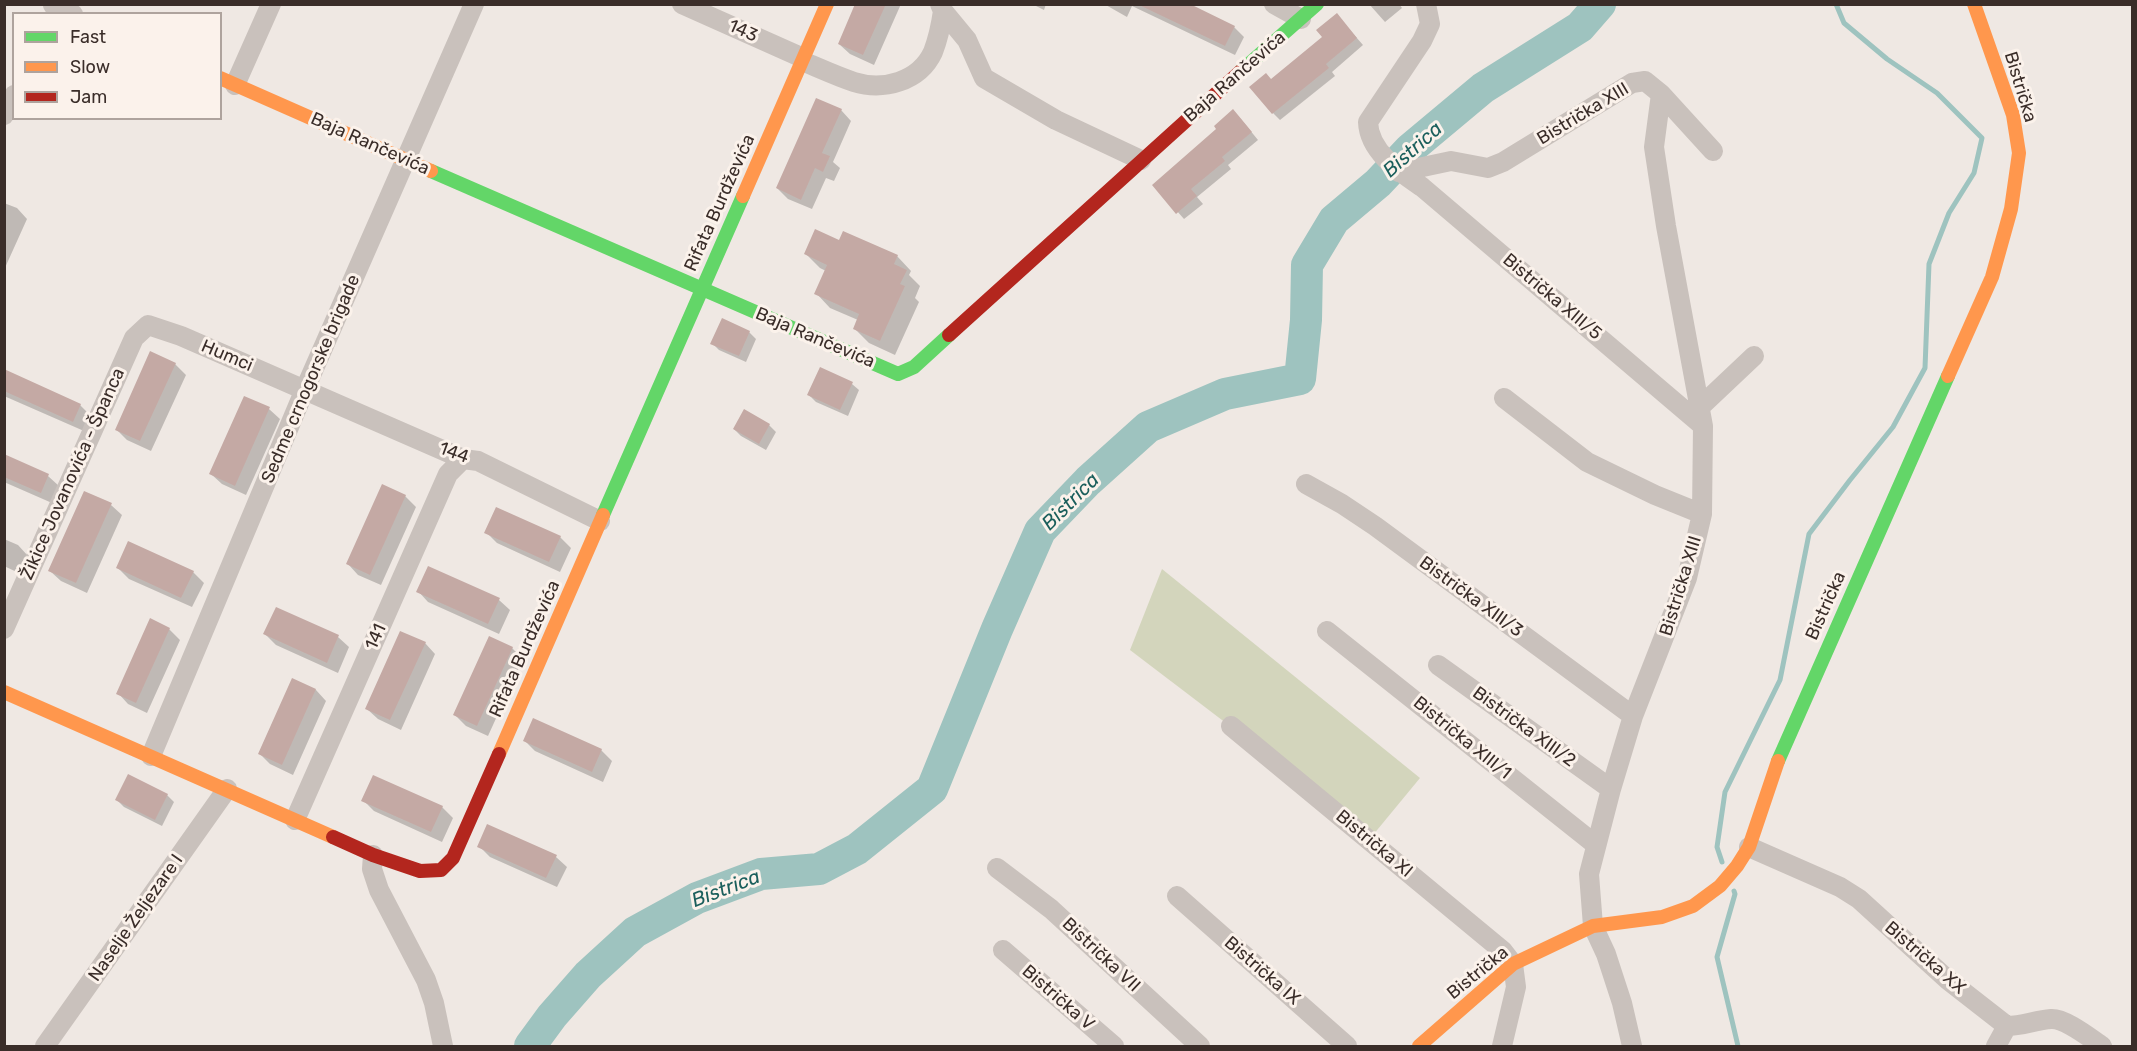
<!DOCTYPE html>
<html>
<head>
<meta charset="utf-8">
<style>
	body { margin:0 }
	#map { position:relative; width:2137px; height:1051px; overflow:hidden; background:#efe8e3; font-family:Rubik,sans-serif }
	canvas { display:block }
	.frame { position:absolute; inset:0; border:6px solid #3a2d29; pointer-events:none }
	.legend { position:absolute; left:12px; top:12px; width:210px; height:108px; box-sizing:border-box; background:#fbf2eb; border:2px solid #aea39d; margin:0; padding:8px 10px; list-style:none; font-size:18px; color:#3a2d29 }
	.legend li { display:flex; align-items:center; gap:12px; height:30px }
	.legend b { width:30px; border:2px solid #aea39d }
</style>
</head>
<body>
<div id="map">
<canvas width="2137" height="1051"></canvas>
<div class="frame"></div>
<ul class="legend">
<li><b style="height:8px;background:#63d668"></b>Fast</li>
<li><b style="height:8px;background:#ff974d"></b>Slow</li>
<li><b style="height:8px;background:#b3261e"></b>Jam</li>
</ul>
</div>
<script>
const ctx = document.querySelector('canvas').getContext('2d');
ctx.lineJoin = 'round';
function fillPath(path, color) {
  ctx.fillStyle = color;
  ctx.fill(path, 'evenodd');
}
function trace(path, color, width, dash) {
  ctx.strokeStyle = color;
  ctx.lineWidth = width;
  ctx.lineCap = dash ? 'butt' : 'round';
  ctx.setLineDash(dash || []);
  ctx.stroke(path);
}
function drawText(font, color, halo, rows, align = 'center') {
  ctx.font = font + ' Rubik,sans-serif';
  ctx.lineWidth = 6;
  ctx.setLineDash([]);
  ctx.textBaseline = 'middle';
  ctx.strokeStyle = halo;
  ctx.fillStyle = color;
  for (const [text, x, y, turn = 0] of rows) {
    ctx.save();
    ctx.translate(x, y);
    ctx.rotate((+turn || 0) * Math.PI / 180);
    ctx.textAlign = isNaN(turn) ? turn : align;
    if (halo) ctx.strokeText(text, 0, 0);
    ctx.fillText(text, 0, 0);
    ctx.restore();
  }
}
const green = new Path2D(`
	M1162,569L1420,778L1373,835L1130,650Z`);
const shadow = new Path2D(`
	M857,4H901L874,65L850,54L839,44Z
	M1032,4H1046L1044,10Z
	M1104,4H1186L1234,27L1244,37L1235,55L1132,6L1127,17Z
	M1369,4H1399L1402,8L1385,22Z
	M1343,22L1363,45L1332,72L1335,76L1280,120L1273,113L1272,80Z
	M841,110L851,121L833,162L840,168L834,181L826,178L812,209L788,199L777,188Z
	M1240,118L1258,140L1228,165L1231,169L1197,197L1203,204L1184,219L1154,185Z
	M4,203L17,208L27,219L4,270Z
	M840,242L897,256L911,271L909,275L920,286L915,298L919,302L895,355L869,343L854,328L858,320L830,308L816,293L826,271L820,268L806,254Z
	M749,332L756,339L746,362L719,350L712,343Z
	M175,364L186,375L151,451L127,440L116,429Z
	M4,371L80,405L91,416L84,431L4,396Z
	M852,384L859,390L848,416L816,402L809,395Z
	M245,398L269,409L280,419L246,495L222,484L211,474Z
	M769,425L776,432L766,450L741,436L734,429Z
	M4,456L48,476L59,486L52,503L4,482Z
	M405,496L416,507L381,585L358,575L348,564Z
	M111,505L122,515L87,593L61,581L50,571Z
	M486,532L560,537L571,548L560,572L497,543Z
	M4,539L18,545L28,556L21,574L4,566Z
	M118,568L193,572L204,583L192,607L129,579Z
	M418,591L499,600L510,610L499,634L428,602Z
	M169,629L180,640L147,713L128,704L118,693Z
	M265,634L338,637L349,647L338,673L276,645Z
	M425,643L435,654L401,730L378,719L367,709Z
	M512,648L523,659L488,736L466,726L455,715Z
	M292,680L316,690L326,701L293,775L270,764L259,753Z
	M524,740L601,750L612,761L603,782L535,751Z
	M167,795L174,802L162,826L124,807L117,800Z
	M363,800L442,807L453,818L442,842L374,811Z
	M479,846L556,857L567,867L557,887L490,857Z`);
const stream = new Path2D(`
	M1722,862L1717,847L1725,792L1780,680L1809,534L1850,480L1893,427L1925,368L1929,264L1949,213L1974,173L1982,138L1937,93L1887,59L1844,23L1836,4
	M1734,891L1735,894L1717,957L1738,1046`);
const river = new Path2D(`
	M530,1046L552,1016L588,975L635,932L697,898L761,874L819,869L857,849L932,789L997,629L1040,531L1088,481L1148,427L1225,394L1300,379L1306,320L1307,265L1334,220L1378,183L1410,149L1483,88L1580,27L1600,4`);
const building = new Path2D(`
	M855,4H886L863,55L838,44Z
	M1137,4H1190L1235,26L1225,46Z
	M1337,13L1357,38L1326,64L1329,68L1272,114L1249,87L1266,73L1271,79L1322,37L1316,30Z
	M816,98L842,109L822,153L830,156L823,172L815,168L801,200L776,188Z
	M1233,109L1252,132L1222,157L1225,161L1191,189L1197,196L1176,214L1152,185L1216,129L1214,126Z
	M815,229L839,240L843,231L898,255L894,264L907,270L900,284L905,286L880,341L853,329L859,314L814,294L827,265L804,254Z
	M722,318L750,331L739,356L710,344Z
	M150,351L176,363L140,441L115,430Z
	M820,367L853,382L840,410L807,395Z
	M4,369L81,404L73,422L4,391Z
	M244,396L270,407L235,486L209,474Z
	M744,409L770,424L759,444L733,429Z
	M4,454L49,474L41,493L4,477Z
	M382,484L406,495L370,575L346,564Z
	M84,491L112,503L76,583L48,571Z
	M496,507L561,536L549,562L484,533Z
	M128,541L194,571L181,598L116,568Z
	M428,566L500,598L488,624L416,592Z
	M276,607L339,635L327,663L263,634Z
	M150,618L170,628L136,703L116,694Z
	M400,631L426,642L390,720L365,709Z
	M489,636L513,647L477,726L453,715Z
	M292,678L316,689L282,765L258,754Z
	M533,718L602,749L592,772L523,741Z
	M128,774L168,794L155,820L115,800Z
	M373,775L443,806L431,832L361,801Z
	M487,824L557,855L546,878L477,847Z`);
const street = new Path2D(`
	M682,4L803,58
	M940,4L943,11L967,40L984,78L1056,120L1141,160
	M1274,4L1301,19
	M1426,4L1430,24L1422,41L1368,122C1369,152 1400,172 1422,187L1703,426
	M53,5L73,14
	M802,61C819,68 836,76 854,82C883,91 919,82 933,52C938,39 941,25 943,11
	M235,85L271,4
	M4,115L14,95
	M1399,172L1451,161L1488,168L1503,162L1632,83L1645,81L1661,94L1713,151
	M1504,398L1587,462L1655,495L1702,514
	M1700,407L1754,356
	M1306,484L1342,504L1375,526L1633,716
	M4,629L134,338L148,325L181,336L463,459L478,461L600,521
	M1327,631L1596,845
	M1438,665L1611,789
	M1231,726L1503,951L1513,964L1516,987L1502,1046
	M151,756L305,389L474,4
	M295,820L448,474L463,459
	M1749,847L1840,887L1859,899L1948,980L2007,1026C2022,1026 2036,1020 2051,1019C2065,1018 2090,1038 2102,1046
	M373,855L372,869L379,890L426,980L434,1003L443,1046
	M997,868L1051,909L1200,1046
	M1177,896L1347,1046
	M1003,950L1114,1046
	M45,1046L227,789
	M1632,1046L1622,1003L1606,954L1593,926L1589,874L1611,789L1633,716L1687,578L1702,514L1703,426L1666,226L1654,147L1661,94
	M1996,1046L2007,1026`);
const fast = new Path2D(`
	M1241,71L1317,4
	M431,171L898,374L914,367L949,335
	M603,515L743,196
	M1778,761L1948,376`);
const slow = new Path2D(`
	M220,78L431,171
	M743,196L827,4
	M1948,376L1992,277L2011,209L2019,153L2013,115L1974,4
	M4,692L333,837
	M499,754L603,515
	M1419,1046L1513,964L1593,926L1662,917L1693,906L1720,886L1737,866L1749,847L1778,761`);
const jam = new Path2D(`
	M949,335L1241,71
	M333,837L373,855L420,871L441,870L453,858L499,754`);
const streetNames = [
	["143",743,31,24],
	["Baja Rančevića",1235,77,-41],
	["Bistrička",2020,87,73],
	["Bistrička XIII",1583,114,-31],
	["Baja Rančevića",370,144,24],
	["Rifata Burdževića",720,203,-66],
	["Bistrička XIII/5",1552,297,40],
	["Baja Rančevića",815,338,23],
	["Humci",227,356,23],
	["Sedme crnogorske brigade",311,379,-67],
	["144",454,453,20],
	["Žikice Jovanovića - Španca",73,474,-66],
	["Bistrička XIII",1681,586,-73],
	["Bistrička XIII/3",1471,597,36],
	["Bistrička",1826,606,-66],
	["141",376,637,-66],
	["Rifata Burdževića",525,649,-66],
	["Bistrička XIII/2",1524,727,36],
	["Bistrička XIII/1",1462,738,39],
	["Bistrička XI",1374,844,40],
	["Naselje Željezare I",136,918,-55],
	["Bistrička VII",1101,955,43],
	["Bistrička XX",1925,958,41],
	["Bistrička IX",1262,971,41],
	["Bistrička",1478,973,-39],
	["Bistrička V",1058,998,41]
];
const waterNames = [
	["Bistrica",1413,150,-42],
	["Bistrica",1071,502,-45],
	["Bistrica",726,889,-21]
];
fillPath(green, '#d3d5bc');
fillPath(shadow, '#0003');
trace(stream, '#9ec3bf', 5);
trace(river, '#9ec3bf', 32);
fillPath(building, '#c4a9a4');
trace(street, '#c9c1bc', 20);
trace(fast, '#63d668', 14);
trace(slow, '#ff974d', 14);
trace(jam, '#b3261e', 14);
drawText('18px', '#3a2d29', '#fbf2eb', streetNames);
drawText('italic 20px', '#1b5f5c', '#fbf2eb', waterNames);
</script>
</body>
</html>
